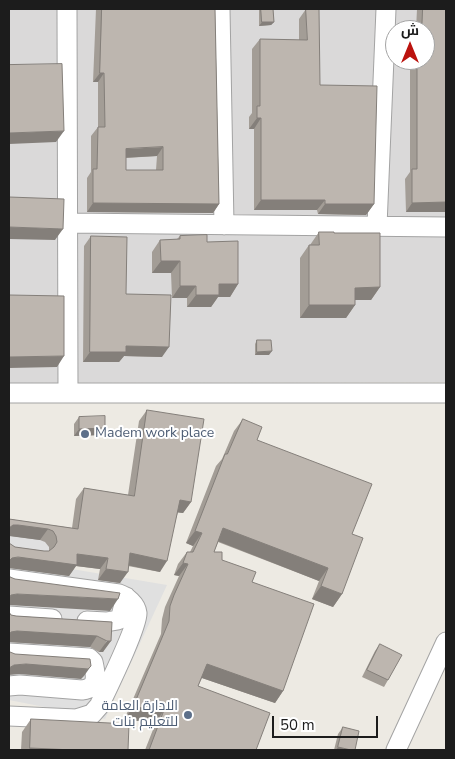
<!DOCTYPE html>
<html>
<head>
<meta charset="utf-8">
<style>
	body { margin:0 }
	#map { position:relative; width:455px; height:759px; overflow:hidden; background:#edeae3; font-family:"Nunito Sans",Cairo,sans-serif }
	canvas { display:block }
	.frame { position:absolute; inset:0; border:10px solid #1c1c1c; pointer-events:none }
	.north { position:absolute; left:385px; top:20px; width:50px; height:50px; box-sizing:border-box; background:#fff; border:1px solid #a4a4a4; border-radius:50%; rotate:0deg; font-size:14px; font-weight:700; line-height:20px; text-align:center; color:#1c1c1c }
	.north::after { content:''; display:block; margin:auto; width:18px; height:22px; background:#bb130e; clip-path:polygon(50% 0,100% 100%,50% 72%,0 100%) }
	.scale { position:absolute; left:272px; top:716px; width:106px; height:22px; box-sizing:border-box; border:2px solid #1c1c1c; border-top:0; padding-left:6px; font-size:15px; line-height:18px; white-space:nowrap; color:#1c1c1c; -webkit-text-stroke:4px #fff; paint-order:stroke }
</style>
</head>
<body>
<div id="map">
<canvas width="455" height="759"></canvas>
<div class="frame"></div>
<div class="north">ش</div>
<div class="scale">50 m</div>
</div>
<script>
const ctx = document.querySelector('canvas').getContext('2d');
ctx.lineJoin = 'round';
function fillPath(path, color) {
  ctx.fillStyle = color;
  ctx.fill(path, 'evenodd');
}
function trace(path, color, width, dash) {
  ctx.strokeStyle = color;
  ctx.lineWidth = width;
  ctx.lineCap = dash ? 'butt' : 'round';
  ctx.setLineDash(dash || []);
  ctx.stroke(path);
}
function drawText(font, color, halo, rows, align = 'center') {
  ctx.font = font + ' "Nunito Sans",Cairo,sans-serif';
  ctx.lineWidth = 4;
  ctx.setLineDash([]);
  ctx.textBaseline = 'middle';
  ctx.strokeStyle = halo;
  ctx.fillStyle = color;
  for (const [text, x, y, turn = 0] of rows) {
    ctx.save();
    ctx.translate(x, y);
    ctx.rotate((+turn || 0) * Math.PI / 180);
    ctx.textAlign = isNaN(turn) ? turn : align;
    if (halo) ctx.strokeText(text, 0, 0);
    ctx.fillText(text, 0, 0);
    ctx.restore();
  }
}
const residential = new Path2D(`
	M9,9H446V382L9,383ZM395,30H425V60H395Z`);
const parking = new Path2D(`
	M9,527L58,535L54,566L167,585L105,719L9,700Z`);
const minor = new Path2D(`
	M67,9L68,392
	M220,9L224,225
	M68,223L446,227
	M377,226L386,9
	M9,393H446
	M9,579L119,594C127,597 136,604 137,613C138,626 106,691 99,706L92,714L76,719L9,716
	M9,616L52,619
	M87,621L106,622L118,620L121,616L126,597
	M9,653L89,658L93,662C96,675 99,688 82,690L20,685L9,686
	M396,750L446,642`);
const wall = new Path2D(`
	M96,9H215L219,204L213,213L87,212V178L91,172V136L98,127V82H93ZM157,156L156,170H126V158Z
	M259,9H273L274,22L271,25L259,26Z
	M306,9L320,85L374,204L366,215L318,214L317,210H254V129H249V117L252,113V49L260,39L299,40V19Z
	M417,9H446V212H406L405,179L410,172V60H425V30H416Z
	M319,232L334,233L380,287L371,300H355V305L346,318H300V258L309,245H310Z
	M91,236L126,294L162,357L124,356L119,362H83L84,246Z
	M180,236L207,242L238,284L230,297H218L211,307H187V298H172L171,273H152V252L160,240L177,239Z
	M257,340L269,355H255V344Z
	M147,410L191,502L183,513L178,512L160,572L128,566L120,583L98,580L100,569L76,566L69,576L11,568L9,544L15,547L44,551H49V547L45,542L40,540L11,536L9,519L72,528L76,499L84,488L128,495L139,421Z
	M79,417L101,435L74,436V424Z
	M243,419L257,440L352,534L342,594L333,607L312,599L319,581L218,542L214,552L222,560L252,582L283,691L275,703L202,678L198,686L256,750H145L156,722L124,720L161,634L162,619L165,607L179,576L174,575L178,564L187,552H190L193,546L186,543L216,466L222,459L234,431Z
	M9,612L11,615L16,616L112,622L103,652H99L90,647L9,642Z
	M380,644L388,680L384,687L362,677L375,651Z
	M31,719L128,750H21L22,732Z
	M343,727L355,750H334L338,734Z`);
const shadedWall = new Path2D(`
	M262,22H274L271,25L259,26Z
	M100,73H104L98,82H93Z
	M257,118H261L254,129H249Z
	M64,131L56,142L9,144V133Z
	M163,147L157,156L120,158L126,149Z
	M261,200H325L317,210H254Z
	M446,202V212H406L412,203Z
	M93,203L219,204L213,213L87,212Z
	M325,204H374L366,215L318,214Z
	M9,227L63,229L55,240L9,239Z
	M161,261H180L171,273H152Z
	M219,284H238L230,297H218L211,307H187L196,295Z
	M180,286H196L187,298H172Z
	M380,287L371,300H346L355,288Z
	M309,305H355L346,318H300Z
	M126,346L169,347L162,357L124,356L119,362H83L90,352Z
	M272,351L269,355H255L257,352Z
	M64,356L57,367L9,368V357Z
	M105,428L101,435L74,436L79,429Z
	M180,500L191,502L183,513L172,512Z
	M13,525H18L48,529L40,540L9,536V528Z
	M223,528L328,568L319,581L215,540Z
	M195,531L202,533L193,546L186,543Z
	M130,553L167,561L160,572L122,564Z
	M77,554L108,558L100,569L76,566L69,576L9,568V561L12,558Z
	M183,563L188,564L179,576L174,575Z
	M106,569L128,572L120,583L98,580Z
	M321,586L342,594L333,607L312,599Z
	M17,594L118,599L110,611L9,605V598L11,595Z
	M17,631L97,636L90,647L9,642V635L11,632Z
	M107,641H111L103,652H99Z
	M26,664L91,666L84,676L81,679L19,674L9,675V668L14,665Z
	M207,664L283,691L275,703L199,677Z
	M133,707L164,710L156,722L124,720Z
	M338,747L351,750H336Z
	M30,748L73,750H28Z`);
const building = new Path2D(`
	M102,9H215L219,204L93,203V169H97L98,127H105L104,73H100ZM163,147V170H126V149Z
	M261,9H273L274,22H262Z
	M306,9H319L320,85L377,86L374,204H325V200H261V118H257V106H260V39L307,40Z
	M423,9H446V202L412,203V169H417V60H425V30H422Z
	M62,64L64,131L9,133V65Z
	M9,197L64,199L63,229L9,227Z
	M319,232H334V233H380V287L355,288V305H309V245H319Z
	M207,235V242L238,241V284H219V295H196V286H180V261H161L160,240L180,239V236Z
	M91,236L127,237L126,294L171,295L169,347L126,346V352H90Z
	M9,295L64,296V356L9,357Z
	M257,340H271L272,351L257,352Z
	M147,410L204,419L191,502L180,500L167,561L130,553L128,572L106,569L108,558L77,554V565L18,557L12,558L9,561V543L15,547L44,551H49L54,547L57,542L56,536L53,531L48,529L18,525H13L9,528V519L78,529L84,488L134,496Z
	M105,416V428L79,429V417Z
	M243,419L262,427L257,440L372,484L352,534L363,538L342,594L321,586L328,568L223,528L214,552H222V560L256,572L252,582L314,604L283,691L207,664L198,686L270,713L256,750H149L164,710L133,707L169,621L170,606L174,595L188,564L183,563L187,552H193L202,533L195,531L225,454H227Z
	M9,575L10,577L15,579L120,593L118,599L17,594L11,595L9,598Z
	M9,612L11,615L16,616L112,622L111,641H107L97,636L17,631L11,632L9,635Z
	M380,644L402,655L388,680L367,670Z
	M10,652L15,654L90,659L91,666L88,669L26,664L14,665L9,668Z
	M31,719L129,724L128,750H73L30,748Z
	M343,727L359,731L355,750H351L338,747Z`);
const markers = [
	[85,434,5,"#5c6f8a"],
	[188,715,5,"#5c6f8a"]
];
const serviceNames = [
	["Madem work place",95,434],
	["الادارة العامة",178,707,"right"],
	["للتعليم بنات",178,723,"right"]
];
fillPath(residential, '#dad9d9');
fillPath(parking, '#e0e0e0');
trace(minor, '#a3a3a3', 21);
trace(minor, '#fff', 19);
fillPath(wall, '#a39d96');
fillPath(shadedWall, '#847f7a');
fillPath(building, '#bdb6af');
trace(building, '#847f7a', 1);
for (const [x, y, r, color] of markers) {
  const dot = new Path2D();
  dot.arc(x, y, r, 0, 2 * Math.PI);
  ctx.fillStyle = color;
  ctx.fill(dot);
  trace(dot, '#fff', 2);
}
drawText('14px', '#4e5e75', '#fff', serviceNames, 'left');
</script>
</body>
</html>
